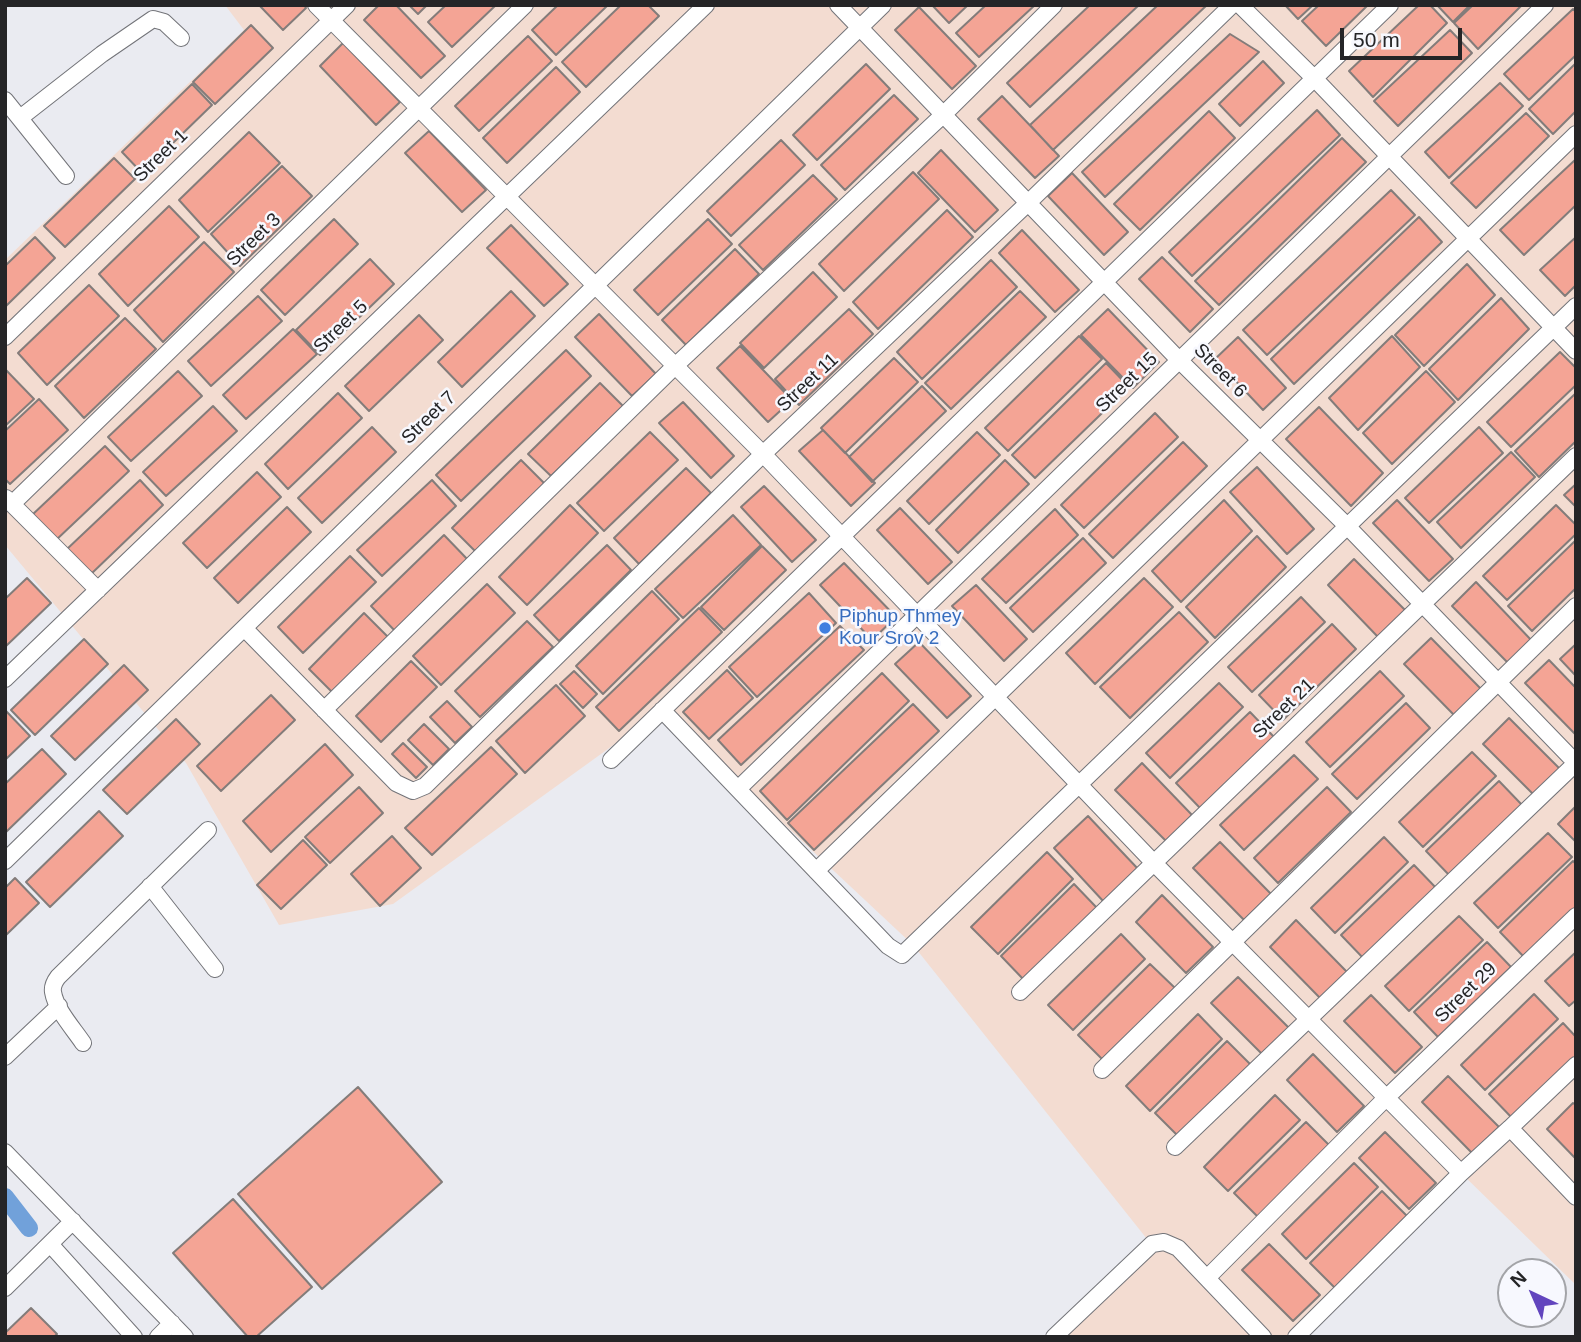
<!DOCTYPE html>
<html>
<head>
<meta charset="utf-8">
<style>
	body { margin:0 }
	#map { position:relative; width:1581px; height:1342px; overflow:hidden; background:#eaebf1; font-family:Helvetica,sans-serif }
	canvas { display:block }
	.frame { position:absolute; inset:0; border:7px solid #252527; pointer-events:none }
	.north { position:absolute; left:1497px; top:1258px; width:70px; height:70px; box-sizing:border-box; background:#f7f8fe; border:2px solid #a3a4a8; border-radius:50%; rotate:316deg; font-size:19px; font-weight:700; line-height:28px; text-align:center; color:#252527 }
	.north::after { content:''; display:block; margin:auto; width:24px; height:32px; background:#6245be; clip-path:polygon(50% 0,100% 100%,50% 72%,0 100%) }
	.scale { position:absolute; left:1340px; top:28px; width:122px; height:32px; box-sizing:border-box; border:4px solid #252527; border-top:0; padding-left:9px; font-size:21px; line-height:24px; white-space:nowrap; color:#252527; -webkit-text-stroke:5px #f7f8fe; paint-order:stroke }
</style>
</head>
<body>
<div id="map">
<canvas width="1581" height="1342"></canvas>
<div class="frame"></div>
<div class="north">N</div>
<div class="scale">50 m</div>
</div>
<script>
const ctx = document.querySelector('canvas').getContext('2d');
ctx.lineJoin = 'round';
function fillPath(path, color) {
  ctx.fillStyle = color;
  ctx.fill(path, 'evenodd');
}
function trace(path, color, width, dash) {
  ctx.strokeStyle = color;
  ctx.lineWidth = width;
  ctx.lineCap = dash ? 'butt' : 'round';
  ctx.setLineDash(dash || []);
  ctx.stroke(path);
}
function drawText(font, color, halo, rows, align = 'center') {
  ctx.font = font + ' Helvetica,sans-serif';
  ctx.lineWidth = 5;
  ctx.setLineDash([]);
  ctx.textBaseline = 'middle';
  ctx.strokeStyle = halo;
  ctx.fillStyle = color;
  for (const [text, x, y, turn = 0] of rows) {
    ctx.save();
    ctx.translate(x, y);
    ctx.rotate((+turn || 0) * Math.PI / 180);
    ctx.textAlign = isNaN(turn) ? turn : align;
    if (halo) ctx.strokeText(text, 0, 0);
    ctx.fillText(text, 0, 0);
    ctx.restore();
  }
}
const commercial = new Path2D(`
	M225,5H1576V1285L1461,1173L1296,1337H1054L1151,1244L913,945L662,710L393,904L279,925L186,763L5,545V260L244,30Z`);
const canal = new Path2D(`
	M5,1197L29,1228`);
const building = new Path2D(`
	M259,5H304L306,8L283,30Z
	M379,5H396L445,56L421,78L364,20Z
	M409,5H427L418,14Z
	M446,5H496L452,47L428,22Z
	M558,5H608L556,55L532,30Z
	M621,5H648L659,16L586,87L562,62Z
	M932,5H968L949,23Z
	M986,5H1035L979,57L956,33Z
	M1090,5H1139L1030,107L1007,83Z
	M1158,5H1207L1053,150L1030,125Z
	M1285,5H1313L1298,19Z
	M1319,5H1368L1326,46L1302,21Z
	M1419,5H1430L1447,23L1373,97L1349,71Z
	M1437,5H1470L1453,22Z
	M1473,5H1522L1478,49L1454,23Z
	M919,7L976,66L952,89L895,30Z
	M1573,9L1576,12V55L1529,100L1504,74Z
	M251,25L273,48L215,104L193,82Z
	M1450,30L1472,53L1398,126L1374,101Z
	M1230,34L1259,52L1105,197L1082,172Z
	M528,36L552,61L479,131L455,106Z
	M343,43L400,102L376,125L320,66Z
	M1263,61L1284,83L1240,126L1219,104Z
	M1576,63V111L1553,134L1529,109Z
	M866,64L890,89L817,160L793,135Z
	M556,67L580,92L507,163L483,138Z
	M1500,83L1523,106L1449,178L1425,152Z
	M192,84L212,105L142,173L122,152Z
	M894,95L918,119L845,190L821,165Z
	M1002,96L1059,156L1035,178L978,119Z
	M1317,110L1340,135L1192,276L1169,252Z
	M1209,111L1235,138L1140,230L1114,204Z
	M1526,113L1549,136L1476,208L1451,183Z
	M429,131L486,190L462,212L405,153Z
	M249,132L280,163L208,232L179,200Z
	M1342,138L1366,162L1219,305L1195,281Z
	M781,140L805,165L731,236L707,211Z
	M941,150L998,210L975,232L918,173Z
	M114,158L135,179L65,247L44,226Z
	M1575,160L1576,205L1524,255L1500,230Z
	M282,166L312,196L240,266L211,234Z
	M913,172L939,199L844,291L819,264Z
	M1072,173L1128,232L1104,255L1048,196Z
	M813,175L837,199L763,270L739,245Z
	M1391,190L1415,215L1267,355L1243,330Z
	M169,206L199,237L128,306L99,274Z
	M947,210L973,237L878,329L853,302Z
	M1419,217L1442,242L1294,384L1271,359Z
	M334,219L358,244L285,315L261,290Z
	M708,219L732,244L658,315L634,290Z
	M511,225L568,284L544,306L487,248Z
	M1022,230L1079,290L1055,312L999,253Z
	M35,237L55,258L5,307V266Z
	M1576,237V285L1565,296L1540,270Z
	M204,242L234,272L163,342L134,310Z
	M735,249L759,274L686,345L662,320Z
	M1162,257L1213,309L1190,332L1139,279Z
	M370,259L394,284L320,355L296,330Z
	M991,260L1017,287L922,379L897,352Z
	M1467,264L1495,295L1424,366L1395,335Z
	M813,272L837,297L764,368L740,343Z
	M89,285L119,316L47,385L18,353Z
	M511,291L535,316L462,387L438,362Z
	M1020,291L1046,317L951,409L925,383Z
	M258,296L282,321L211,386L188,361Z
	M1501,298L1529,329L1458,400L1429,369Z
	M849,309L873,334L799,405L775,379Z
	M1108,309L1159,362L1133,388L1081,335Z
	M599,314L656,374L632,396L575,337Z
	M419,315L443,340L369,411L345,386Z
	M125,318L156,349L84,418L55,386Z
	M293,329L317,354L246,419L223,395Z
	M1079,336L1102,359L1008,451L985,428Z
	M1392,336L1420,367L1358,430L1329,398Z
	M1238,337L1286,388L1263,410L1215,359Z
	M740,346L792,400L768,422L717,368Z
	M566,350L591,376L461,501L436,475Z
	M1560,352L1576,368V385L1511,447L1487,422Z
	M894,358L918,382L845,453L821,428Z
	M1106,363L1129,387L1035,478L1012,455Z
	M5,369L34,399L5,426Z
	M178,371L202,396L131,461L108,437Z
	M1426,371L1455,402L1392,464L1363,433Z
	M600,383L623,406L551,476L528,454Z
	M922,386L946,411L872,482L849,457Z
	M338,393L362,418L288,489L265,464Z
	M1576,393V441L1539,477L1515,451Z
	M39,399L68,430L10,484L5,479V431Z
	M683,402L734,456L711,478L659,423Z
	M213,406L237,431L166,496L143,472Z
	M1319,407L1383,473L1351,506L1286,439Z
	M1155,413L1178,437L1084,528L1061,505Z
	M372,427L396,452L322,523L298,498Z
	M1479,427L1503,453L1429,523L1405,498Z
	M823,430L875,483L851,506L799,451Z
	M650,432L678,460L604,531L577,503Z
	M977,432L1000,455L929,524L907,501Z
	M1183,442L1207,466L1113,558L1089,534Z
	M105,446L129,471L55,541L31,516Z
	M1511,452L1535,477L1461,548L1437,522Z
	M521,460L546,485L477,553L452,528Z
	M1005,460L1029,484L958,553L936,530Z
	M1257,467L1314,529L1287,554L1230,492Z
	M686,468L711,493L639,564L614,538Z
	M257,472L281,497L207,568L183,543Z
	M140,480L163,505L90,575L66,550Z
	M432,480L456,506L382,576L357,550Z
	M1576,484V507L1564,495Z
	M764,486L816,540L792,562L741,507Z
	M1224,500L1252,531L1181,602L1152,571Z
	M1397,500L1453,559L1429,581L1373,523Z
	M570,505L598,533L527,605L499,577Z
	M1556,505L1576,525V534L1507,600L1483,576Z
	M287,507L311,532L238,603L214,578Z
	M900,508L952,562L928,584L877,530Z
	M1055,509L1078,535L1006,603L982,579Z
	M733,515L761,545L683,618L655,589Z
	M444,535L469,561L396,632L371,606Z
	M1257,536L1286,567L1215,638L1186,607Z
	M1083,538L1106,563L1033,632L1010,608Z
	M1576,540V588L1532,631L1508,606Z
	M607,545L631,570L559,641L534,615Z
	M762,546L786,570L724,630L701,607Z
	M350,556L376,582L303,653L278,627Z
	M1354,559L1405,610L1378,637L1328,585Z
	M844,563L896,617L872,640L820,585Z
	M27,578L51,603L5,647V599Z
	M1144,578L1173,607L1095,684L1066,653Z
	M1476,582L1533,642L1509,664L1452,606Z
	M487,584L515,613L441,685L413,656Z
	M976,585L1027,639L1004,661L952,606Z
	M652,591L679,619L603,694L576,666Z
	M809,593L836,623L757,697L729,667Z
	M1301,597L1325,622L1252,692L1228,667Z
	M699,608L722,632L619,731L596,707Z
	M1179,612L1208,642L1130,718L1100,687Z
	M364,613L389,638L333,693L309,669Z
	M527,621L553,647L480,717L455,691Z
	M1332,624L1356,649L1283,720L1259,695Z
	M840,626L864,650L741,765L718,740Z
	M1431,638L1482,690L1455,716L1404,664Z
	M84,639L108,664L35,735L11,710Z
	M919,642L971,696L947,718L895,664Z
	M1576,644V676L1560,659Z
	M1549,660L1576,688V735L1525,683Z
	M411,661L437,687L381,742L356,716Z
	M124,665L148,690L75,760L51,736Z
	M727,670L753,698L709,739L683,712Z
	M574,671L597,694L583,708L560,684Z
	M1380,671L1404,696L1330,767L1306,742Z
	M882,673L909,701L787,820L760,791Z
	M1219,683L1243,707L1170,778L1146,753Z
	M556,685L585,716L525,773L496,741Z
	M271,695L295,720L221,791L197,766Z
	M447,701L472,727L455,743L430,717Z
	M1406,703L1430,728L1357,799L1332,774Z
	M913,704L939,731L814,850L788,823Z
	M6,711L30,736L5,760V712Z
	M1250,712L1274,737L1200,808L1176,783Z
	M1509,718L1560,769L1534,795L1483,744Z
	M176,719L200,744L127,814L103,790Z
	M424,724L449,749L433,765L408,740Z
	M403,743L427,767L416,778L392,754Z
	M325,744L353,775L271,852L243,821Z
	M491,747L517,774L432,855L405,828Z
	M42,749L66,774L5,833V784Z
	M1472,752L1496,776L1423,847L1399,822Z
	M1294,755L1318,779L1244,850L1220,825Z
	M1142,763L1192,815L1166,841L1115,790Z
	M1499,781L1523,806L1450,876L1426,851Z
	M359,787L383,813L330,863L305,837Z
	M1327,787L1351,812L1278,883L1254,858Z
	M1576,806V842L1558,824Z
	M99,811L123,836L50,907L26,882Z
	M1088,816L1139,870L1104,902L1054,848Z
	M1548,833L1572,857L1498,928L1474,903Z
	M392,836L421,868L380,906L351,874Z
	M1384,837L1408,862L1335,933L1311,908Z
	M303,840L327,865L281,909L257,885Z
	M1220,842L1271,894L1244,920L1193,868Z
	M1047,852L1073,879L998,954L971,927Z
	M1573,861L1576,864V907L1524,957L1500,932Z
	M1414,865L1438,890L1365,960L1341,935Z
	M15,878L39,903L5,936V888Z
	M1074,884L1097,908L1024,980L1001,956Z
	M1162,895L1213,947L1186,973L1136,922Z
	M1459,916L1483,940L1409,1011L1385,986Z
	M1296,920L1347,972L1320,998L1270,947Z
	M1121,934L1145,959L1073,1030L1048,1005Z
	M1487,942L1511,967L1438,1037L1414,1012Z
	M1576,952V1000L1569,1006L1545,981Z
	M1150,964L1175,988L1103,1060L1078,1035Z
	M1238,977L1289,1028L1262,1054L1211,1003Z
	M1534,994L1558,1019L1485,1090L1461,1065Z
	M1371,995L1422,1047L1395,1073L1344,1021Z
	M1198,1014L1222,1039L1150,1111L1126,1086Z
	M1563,1023L1576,1037V1058L1513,1119L1489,1094Z
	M1227,1041L1252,1066L1180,1138L1155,1113Z
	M1313,1054L1364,1106L1337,1132L1287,1080Z
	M1448,1076L1499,1127L1472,1153L1422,1102Z
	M358,1087L442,1182L322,1289L238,1194Z
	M1275,1095L1300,1120L1228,1191L1204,1167Z
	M1573,1103L1576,1105V1159L1547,1129Z
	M1306,1122L1330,1146L1259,1218L1234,1193Z
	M1385,1132L1436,1183L1409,1209L1359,1158Z
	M1354,1163L1378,1187L1306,1259L1282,1234Z
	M1382,1191L1407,1216L1335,1288L1310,1263Z
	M233,1199L312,1287L256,1337H248L173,1253Z
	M1269,1244L1320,1295L1293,1321L1242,1270Z
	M31,1308L57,1334L54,1337H5V1333Z`);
const minor = new Path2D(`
	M316,5L763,454L1154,863L1461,1173L1510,1128L1576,1197
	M838,5L1180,361L1347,526L1576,763L1175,1147
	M1240,5L1314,78L1576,351
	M5,100L66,176
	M20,118L102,54L153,19L164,22L181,38
	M5,337L347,5
	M6,498L98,590
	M12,504L525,5
	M244,628L396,783L413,791L425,786L763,454L1029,202L1232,5
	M5,679L706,5
	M324,710L675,366L944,114L1054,5
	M662,710L888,946L902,955L1576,306
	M611,760L1390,5
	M738,789L1545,5
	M5,861L883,5
	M816,871L1576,134
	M150,886L215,969
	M1020,992L1576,456
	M83,1043C73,1028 56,1010 53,992C52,986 55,981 58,977L208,830
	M5,1057L59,1006
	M1102,1070L1576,606
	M1510,1128L1576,1065
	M5,1152L185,1337
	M50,1244L134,1337
	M1207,1278L1385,1099L1576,916
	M5,1288L73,1221
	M158,1337L172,1323
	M1054,1337L1152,1244L1164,1242L1178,1248L1263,1337
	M1296,1337L1461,1173`);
const markers = [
	[825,628,7,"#3f7fe0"]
];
const streetNames = [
	["Street 1",161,156,-44],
	["Street 3",254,240,-44],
	["Street 5",341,327,-44],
	["Street 6",1220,371,46],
	["Street 11",808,383,-43],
	["Street 15",1127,383,-44],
	["Street 7",429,418,-44],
	["Street 21",1284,709,-44],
	["Street 29",1466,993,-44]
];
const shopNames = [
	["Piphup Thmey",839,617],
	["Kour Srov 2",839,639]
];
fillPath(commercial, '#f3dcd1');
trace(canal, '#71a1da', 18);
fillPath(building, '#f4a495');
trace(building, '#837c7a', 2);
trace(minor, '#737479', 18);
trace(minor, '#fff', 16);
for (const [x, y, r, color] of markers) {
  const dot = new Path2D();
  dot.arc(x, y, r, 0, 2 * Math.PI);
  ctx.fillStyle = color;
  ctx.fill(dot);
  trace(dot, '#f7f8fe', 2.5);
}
drawText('19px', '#252527', '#f7f8fe', streetNames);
drawText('19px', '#366cbe', '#f7f8fe', shopNames, 'left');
</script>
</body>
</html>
